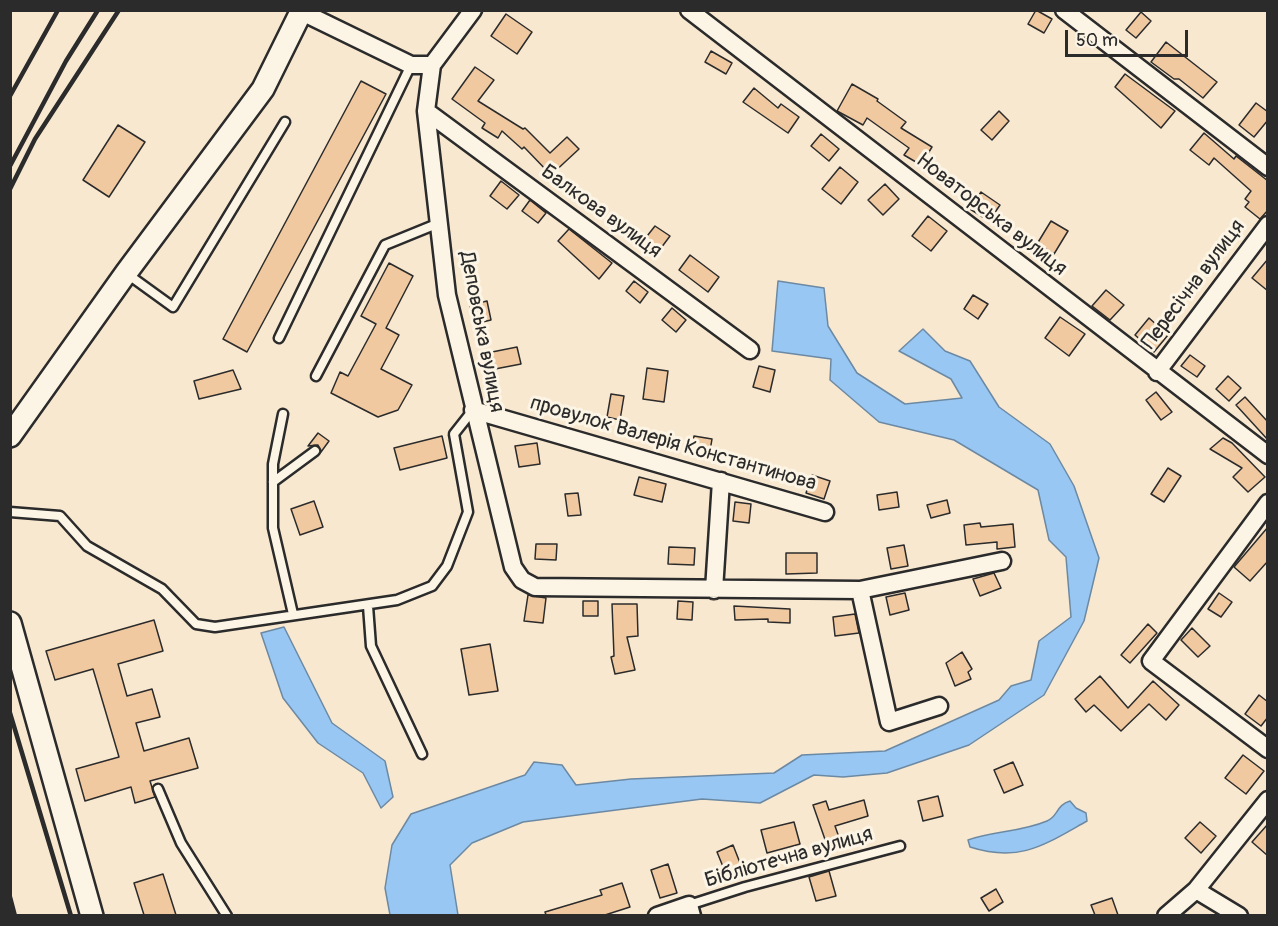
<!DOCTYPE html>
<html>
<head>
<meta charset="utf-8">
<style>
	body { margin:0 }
	#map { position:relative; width:1278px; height:926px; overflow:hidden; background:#f9e8d0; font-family:Pangolin,sans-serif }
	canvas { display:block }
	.frame { position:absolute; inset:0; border:12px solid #2b2b2b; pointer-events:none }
	.scale { position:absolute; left:1065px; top:30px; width:123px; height:27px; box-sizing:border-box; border:3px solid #2b2b2b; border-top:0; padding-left:8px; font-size:18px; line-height:21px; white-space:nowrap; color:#2b2b2b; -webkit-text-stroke:4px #fcf5e5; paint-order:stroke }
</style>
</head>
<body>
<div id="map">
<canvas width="1278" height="926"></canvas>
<div class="frame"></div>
<div class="scale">50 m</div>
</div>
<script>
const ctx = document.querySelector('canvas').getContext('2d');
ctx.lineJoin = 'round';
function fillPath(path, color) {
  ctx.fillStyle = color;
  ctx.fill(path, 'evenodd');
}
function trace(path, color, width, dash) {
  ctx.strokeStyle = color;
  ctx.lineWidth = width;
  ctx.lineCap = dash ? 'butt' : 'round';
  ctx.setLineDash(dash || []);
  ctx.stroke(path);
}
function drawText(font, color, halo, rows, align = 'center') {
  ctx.font = font + ' Pangolin,sans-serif';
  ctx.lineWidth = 6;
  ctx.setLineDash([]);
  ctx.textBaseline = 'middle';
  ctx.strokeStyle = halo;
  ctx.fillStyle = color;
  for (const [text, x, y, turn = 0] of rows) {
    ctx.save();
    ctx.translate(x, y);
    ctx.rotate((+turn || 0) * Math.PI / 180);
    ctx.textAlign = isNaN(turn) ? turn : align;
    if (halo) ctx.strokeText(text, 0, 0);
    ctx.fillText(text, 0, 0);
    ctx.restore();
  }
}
const water = new Path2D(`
	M778,281L824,288L828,326L857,373L905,404L962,398L951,379L899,351L923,329L945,351L970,361L999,407L1050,444L1074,486L1099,558L1084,621L1044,695L969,745L887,773L843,777L814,775L760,803L702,799L523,822L472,843L450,865L458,915H390L385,888L392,845L411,814L525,775L534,762L562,765L576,785L631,779L774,773L802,755L885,751L999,700L1011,686L1031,680L1039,641L1071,617L1066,557L1049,540L1038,490L954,440L879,422L830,380L831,359L772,351Z
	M284,627L332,723L385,761L393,797L381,808L363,773L318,743L283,698L261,633Z
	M1070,801L1076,808L1086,813L1087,821C1044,845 1020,863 970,847L968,840C994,831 1021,832 1047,821C1058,817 1056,805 1070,801Z`);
const building = new Path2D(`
	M1036,10L1052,19L1044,33L1028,24Z
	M1141,12L1151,21L1136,38L1126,30Z
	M506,14L532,32L517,54L491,36Z
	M1166,42L1217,82L1203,98L1179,79H1174L1151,62Z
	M711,51L732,63L726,74L705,62Z
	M475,67L494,80L478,101L523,129L525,128L550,153L567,137L579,149L551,175L524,147L522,149L502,131L498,138L482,128L485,123L452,99Z
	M1125,74L1175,111L1161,128L1115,87Z
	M361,81L386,94L247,352L223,339Z
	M852,84L878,99L877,101L906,122L901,128L932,147L921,165L904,155L909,148L867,118L863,125L837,111Z
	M754,88L778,108L781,104L799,117L788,133L743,102Z
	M1256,103L1268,112V120L1254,137L1239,125Z
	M999,111L1009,121L992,140L981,130Z
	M118,125L145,142L109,197L83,180Z
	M1204,133L1234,159L1236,156L1268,181V210L1260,219L1245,207L1249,202L1245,199L1251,191L1214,158L1209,165L1190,150Z
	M821,134L839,149L829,161L811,146Z
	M840,167L858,182L841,204L822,189Z
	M501,181L519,195L507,209L490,196Z
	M885,184L899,199L883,215L868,200Z
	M981,192L1000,205L989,221L970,209Z
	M530,200L546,213L538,223L522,211Z
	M928,216L947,231L931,251L912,236Z
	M1051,221L1068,231L1054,254L1037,244Z
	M655,226L670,236L655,256L640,245Z
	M569,229L612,263L599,279L558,241Z
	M690,255L719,277L708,292L679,270Z
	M1268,259V291L1252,278Z
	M389,263L413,276L386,328L399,335L381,369L412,385L398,410L378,417L331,393L340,372L348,376L376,324L361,316Z
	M634,281L648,292L640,303L626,291Z
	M1106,290L1124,305L1110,320L1092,306Z
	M973,295L988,304L978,319L964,309Z
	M487,301L491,320L474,324L470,305Z
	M672,308L686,320L676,332L662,320Z
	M1060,317L1085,334L1069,356L1045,338Z
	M1149,318L1168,335L1154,352L1135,335Z
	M517,347L521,364L495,369L492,352Z
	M1190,355L1205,366L1197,377L1181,366Z
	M759,366L775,370L770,392L753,387Z
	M647,368L668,371L664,402L643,399Z
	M233,370L241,389L199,399L194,381Z
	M1228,376L1241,388L1229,401L1216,389Z
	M1156,392L1172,412L1161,420L1146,400Z
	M611,394L624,396L620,420L607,417Z
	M1245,397L1268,422V440L1236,405Z
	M318,433L329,441L321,452L318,445L308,446Z
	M442,436L447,458L400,470L394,448Z
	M694,436L712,439L709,457L691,454Z
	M1223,438L1232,443L1265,477L1248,492L1233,477L1242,468L1210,449Z
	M537,443L540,464L519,467L515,446Z
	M1168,468L1181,476L1164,502L1151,494Z
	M812,475L830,481L824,499L806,493Z
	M639,477L666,484L662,502L634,495Z
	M897,492L899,507L879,510L877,495Z
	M578,493L581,515L568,516L565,494Z
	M947,500L950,513L931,518L927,505Z
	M314,501L323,527L300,535L291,509Z
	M735,502L751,504L749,523L733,521Z
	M980,523L981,527L1013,524L1015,547L997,549V542L966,545L964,525Z
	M1268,527V561L1250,581L1234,567Z
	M536,544H557L556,560L535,559Z
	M904,545L908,566L891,569L887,548Z
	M669,547L695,548L694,565L668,564Z
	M786,553H817V573L786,574Z
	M994,573L1001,588L980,596L973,579Z
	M905,593L909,610L890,615L886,597Z
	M1219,593L1232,602L1221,617L1208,609Z
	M528,595L546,598L543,623L524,621Z
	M583,601H598V616H583Z
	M678,601L693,602L692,620L677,619Z
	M612,604H637L638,636L627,637L635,670L615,674L611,657L614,656Z
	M734,606L790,609V623L768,622V619L735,620Z
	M855,614L859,633L835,636L833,617Z
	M154,620L163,651L118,664L127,696L152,689L160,717L136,723L144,751L189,738L198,768L150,781L155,797L135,803L131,787L85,801L76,769L119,757L93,669L55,680L46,651Z
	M1148,624L1157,633L1130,663L1121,655Z
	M1192,628L1210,646L1198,657L1181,640Z
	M490,644L498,691L469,695L461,649Z
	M962,652L972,669L968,672L971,679L955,686L946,663Z
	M1100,676L1128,708L1153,681L1179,705L1166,720L1149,704L1121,731L1094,705L1086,712L1075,699Z
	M1259,695L1268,702V717L1261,726L1245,714Z
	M1243,755L1264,771L1246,794L1225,778Z
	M1013,762L1023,785L1004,793L994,770Z
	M938,796L943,816L923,821L918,801Z
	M864,800L868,816L835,826L841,843L828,848L813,805L826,801L829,810Z
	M794,822L800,844L767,853L761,830Z
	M1200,822L1216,836L1201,853L1185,838Z
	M1268,824V856L1252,842Z
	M733,845L742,868L726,874L717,852Z
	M668,864L677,893L660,898L651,870Z
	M829,871L836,896L816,901L809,877Z
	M163,874L176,915H144L134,883Z
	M622,883L630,907L605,915H546L545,912L602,895L600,890Z
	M996,889L1003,902L989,911L981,898Z
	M1112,898L1118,915H1095L1091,905Z`);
const service = new Path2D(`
	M126,273L173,307L285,122
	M279,338L411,65
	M316,376L385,245L439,223
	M283,414L273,464V528L293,614
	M273,482L315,451
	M10,512L60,516L87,546L162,589L196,624L215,627L397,600L432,586L447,566L468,512L454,434L473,410
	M368,606L371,646L422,754
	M158,789L181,843L227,916
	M689,905L745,887L900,846`);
const minor = new Path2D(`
	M473,10L432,65L426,111L447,295L513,567L522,580L535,587L860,590L1002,561
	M689,10L1268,455
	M1064,10L1268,167
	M302,12L411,65H432
	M426,111L750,350
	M1157,372L1268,225
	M473,410L825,512
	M1268,503L1151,661L1268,749
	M714,590L721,481
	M860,590L889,722L939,706
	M1196,890L1239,916
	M657,916L689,905L692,916
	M1166,916L1196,890L1268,800`);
const tertiary = new Path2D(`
	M10,436L126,273L263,89L302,10
	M10,623L92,916`);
const rail = new Path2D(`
	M10,96L58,10
	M10,166L66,61L98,10
	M10,189L35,139L119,10
	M10,713L71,916
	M10,897L15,916`);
const streetNames = [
	["Балкова вулиця",601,212,36],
	["Новаторська вулиця",991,215,38],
	["Пересічна вулиця",1194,285,-53],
	["Деповська вулиця",481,332,79],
	["провулок Валерія Константинова",673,444,16],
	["Бібліотечна вулиця",789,858,-16]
];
fillPath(water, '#98c7f3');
trace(water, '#6c89a3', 1.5);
fillPath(building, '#f1c9a0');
trace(building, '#2b2b2b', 1.5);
trace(service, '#2b2b2b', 13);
trace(minor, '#2b2b2b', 21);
trace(tertiary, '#2b2b2b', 26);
trace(service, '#fcf5e5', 8);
trace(minor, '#fcf5e5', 16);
trace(tertiary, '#fcf5e5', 21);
trace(rail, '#2b2b2b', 4.5);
drawText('21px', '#2b2b2b', '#fcf5e5', streetNames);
</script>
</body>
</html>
